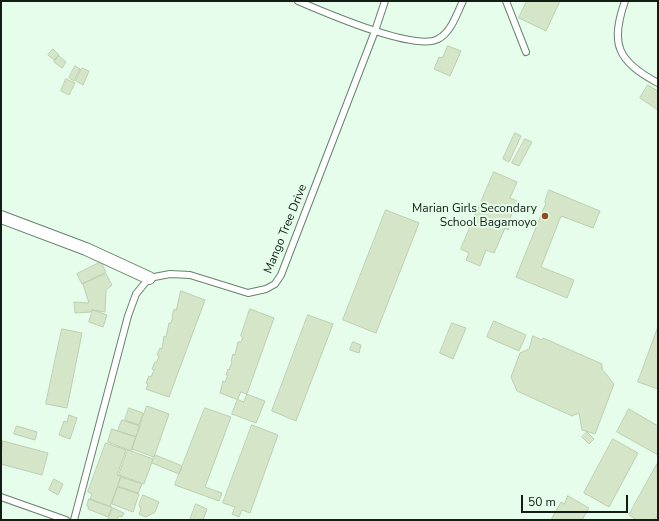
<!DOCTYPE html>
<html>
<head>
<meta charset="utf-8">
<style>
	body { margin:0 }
	#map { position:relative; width:659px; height:521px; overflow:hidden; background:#e5fdea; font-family:"Nunito Sans",sans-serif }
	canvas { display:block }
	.frame { position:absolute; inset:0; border:2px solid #131d15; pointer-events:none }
	.scale { position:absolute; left:521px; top:495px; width:107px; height:18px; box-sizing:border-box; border:2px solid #131d15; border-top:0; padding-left:5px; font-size:12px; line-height:14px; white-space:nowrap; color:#131d15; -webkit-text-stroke:3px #e5fdea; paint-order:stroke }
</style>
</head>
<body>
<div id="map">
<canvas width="659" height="521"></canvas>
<div class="frame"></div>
<div class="scale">50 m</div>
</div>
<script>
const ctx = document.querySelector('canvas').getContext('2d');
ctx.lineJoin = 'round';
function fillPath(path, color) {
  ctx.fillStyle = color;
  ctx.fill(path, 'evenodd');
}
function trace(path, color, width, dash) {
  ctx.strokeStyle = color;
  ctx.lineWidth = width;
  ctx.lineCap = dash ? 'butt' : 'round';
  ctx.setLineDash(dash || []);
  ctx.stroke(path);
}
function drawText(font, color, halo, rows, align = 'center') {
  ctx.font = font + ' "Nunito Sans",sans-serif';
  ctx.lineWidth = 4;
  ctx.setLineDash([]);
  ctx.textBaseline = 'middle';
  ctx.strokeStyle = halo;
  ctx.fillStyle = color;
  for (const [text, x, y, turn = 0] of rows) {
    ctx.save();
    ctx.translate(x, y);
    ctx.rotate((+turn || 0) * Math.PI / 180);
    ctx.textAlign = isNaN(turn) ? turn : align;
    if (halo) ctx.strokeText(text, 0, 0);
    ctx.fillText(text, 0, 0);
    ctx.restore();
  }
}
const building = new Path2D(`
	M527,1H560L546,31L519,18Z
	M448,46L461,51L450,76L434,69L439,57L442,58Z
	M53,49L59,55L54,60L48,55Z
	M59,56L66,62L62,68L54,62Z
	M75,66L80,69L74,81L69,78Z
	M82,68L89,71L83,85L76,81Z
	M66,79L75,83L69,95L61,91Z
	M648,85L658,91V110L640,98Z
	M515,133L521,136L509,162L503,159Z
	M525,139L532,142L519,166L512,163Z
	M494,172L517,182L510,198L517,201L510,218L513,219L508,230L505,228L494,253L486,250L480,266L466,260L469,253L461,249Z
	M549,190L600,211L593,228L561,216L541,267L574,280L567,298L516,277L546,203L545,202Z
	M386,210L419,223L376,333L343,320Z
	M101,262L106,272L82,284L77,274Z
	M106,274L112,285L106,290L105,312L92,310L91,312L75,313L74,302L89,303L83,284Z
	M181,291L205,300L169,397L146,389L148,384L146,383L149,376L151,377L154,370L152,369L155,362H157L159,356L157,355L160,348L162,349L164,336L166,337L169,323H171L173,317H172L174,309L176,310Z
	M250,309L274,318L244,402L220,393L223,381L225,382L228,375H226L228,369L229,370L232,362L231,361L233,354L235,355L238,342H241L243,337L241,336Z
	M93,310L107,315L103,327L89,322Z
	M308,315L333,324L296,421L272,411Z
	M494,321L526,335L519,351L487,337Z
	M452,323L466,328L453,359L440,353Z
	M658,327V389L638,382Z
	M62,329L82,333L67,408L46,404Z
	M533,336L542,340L543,338L602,364V369L614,384L595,434L582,430L579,413L572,416L517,391L511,377L520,353L529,349Z
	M353,342L361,345L359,353L350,350Z
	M241,392L265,401L256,423L232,414Z
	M147,406L169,414L154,457L132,449Z
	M129,408L143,413L139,425L125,420Z
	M205,408L231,417L205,487L222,493L219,501L175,485Z
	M629,409L658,426V455L617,432Z
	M69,415L77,418L70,439L59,435L64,421L67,422Z
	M122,420L140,426L136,437L118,431Z
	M252,425L278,435L250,513L242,510L239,517L232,514L235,507L223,503Z
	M17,426L37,432L35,440L14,434Z
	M112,429L136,437L131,451L108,442Z
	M587,432L594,439L589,444L582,437Z
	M613,439L638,453L609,507L584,493Z
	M3,441L48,453L42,475L1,464Z
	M106,443L126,450L117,475L121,476L110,507L90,499L92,494L88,492Z
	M128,450L153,459L144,484L119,475Z
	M155,455L180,465L182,467L179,474L152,463Z
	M657,464L658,514L655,520H637L629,515Z
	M121,477L142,484L138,493L118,486Z
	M54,479L63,484L58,495L49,490Z
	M118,487L139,494L133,512L112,504Z
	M143,495L159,502L155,512L146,517L139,514L141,509L139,505Z
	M568,496L589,508L582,520H551L561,502L564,504Z
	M89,499L112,507L108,517L88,509L89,507L87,506Z
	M196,504L207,509L203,520H190Z
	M113,508L124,513L122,517L119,516L117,520H108Z`);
const lane = new Path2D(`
	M298,1C324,12 415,52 438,39C451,33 457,13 463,1
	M506,1L526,52
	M625,1C610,44 617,61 658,83
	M1,497L66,520
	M74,520L128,316L136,294L149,278L170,274L190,275L248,293L266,289L275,284L281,275L375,31L385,1`);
const street = new Path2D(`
	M1,217L86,249L149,278`);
const markers = [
	[545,216,4,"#904b21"]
];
const poiNames = [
	["Marian Girls Secondary",537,209],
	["School Bagamoyo",537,223]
];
const streetNames = [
	["Mango Tree Drive",286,229,-68]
];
fillPath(building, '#d5e6c8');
trace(building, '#bdceb0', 1);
trace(lane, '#67826d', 8);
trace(street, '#67826d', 14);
trace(lane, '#fff', 6);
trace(street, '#fff', 12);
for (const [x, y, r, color] of markers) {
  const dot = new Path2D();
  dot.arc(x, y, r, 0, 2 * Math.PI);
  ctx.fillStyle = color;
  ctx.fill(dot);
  trace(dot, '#e5fdea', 1.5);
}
drawText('12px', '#131d15', '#e5fdea', poiNames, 'right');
drawText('12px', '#131d15', '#e5fdea', streetNames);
</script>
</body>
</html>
